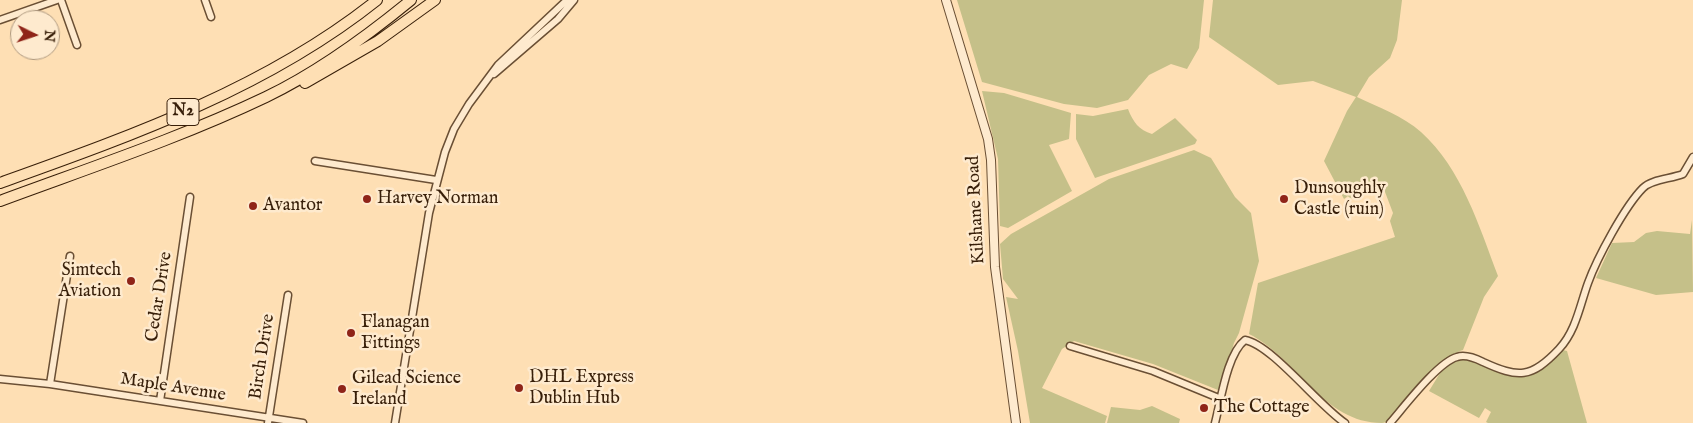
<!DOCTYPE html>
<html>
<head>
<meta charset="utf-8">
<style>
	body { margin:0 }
	#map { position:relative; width:1693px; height:423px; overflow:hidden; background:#fedfb4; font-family:"IM FELL English",serif }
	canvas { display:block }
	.north { position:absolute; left:10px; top:10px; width:50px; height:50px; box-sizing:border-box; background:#feeace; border:1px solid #af997f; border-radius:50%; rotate:94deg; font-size:14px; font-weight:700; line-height:20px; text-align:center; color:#381f09 }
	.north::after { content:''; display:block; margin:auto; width:18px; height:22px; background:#8f2418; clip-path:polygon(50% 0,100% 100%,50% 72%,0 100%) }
</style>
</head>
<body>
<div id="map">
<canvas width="1693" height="423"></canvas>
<div class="north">N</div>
</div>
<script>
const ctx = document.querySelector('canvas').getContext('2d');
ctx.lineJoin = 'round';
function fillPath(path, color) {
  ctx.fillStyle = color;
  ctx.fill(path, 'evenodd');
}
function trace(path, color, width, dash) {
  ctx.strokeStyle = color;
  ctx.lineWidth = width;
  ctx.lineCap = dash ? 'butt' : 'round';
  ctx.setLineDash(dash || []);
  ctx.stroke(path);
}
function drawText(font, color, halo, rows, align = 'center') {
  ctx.font = font + ' "IM FELL English",serif';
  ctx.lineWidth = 5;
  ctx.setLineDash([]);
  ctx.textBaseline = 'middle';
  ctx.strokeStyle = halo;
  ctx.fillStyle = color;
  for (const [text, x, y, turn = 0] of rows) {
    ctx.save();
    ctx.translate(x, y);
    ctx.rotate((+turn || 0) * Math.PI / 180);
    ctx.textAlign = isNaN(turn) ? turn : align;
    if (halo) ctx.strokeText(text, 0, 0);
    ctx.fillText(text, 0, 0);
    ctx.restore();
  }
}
const green = new Path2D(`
	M957,0H1204L1199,48L1187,69L1171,64L1149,75L1128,100L1097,108L1064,104L982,82Z
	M1213,0H1402L1397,40L1390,58L1369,77L1357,97C1378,107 1403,116 1421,132C1462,169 1479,226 1498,276L1484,297L1463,350C1431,359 1404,421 1382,423C1323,423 1297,358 1249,334L1258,283L1395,237L1390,221L1393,213L1382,184L1350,199L1348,196L1344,199L1324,161L1347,111L1356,97L1313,81L1278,85L1209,37Z
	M982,91L1004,93L1071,113L1069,139L1049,145L1072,191L1008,228L1000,226L998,159Z
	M1128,109C1133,122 1139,130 1152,134L1175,118L1197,140L1195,144L1095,178L1076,139V114L1093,116Z
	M1194,150L1211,158L1235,197L1251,213L1259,261L1239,333L1234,343L1221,387L1218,390L1153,364L1074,341L1062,349L1042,388L1107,416L1105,423H1030L1018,351L1006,297L1018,299L1003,279L1000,244L1011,234L1109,179Z
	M1692,220L1693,292L1656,295L1596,278L1612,243L1634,242L1646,233L1657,231L1690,234Z
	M1559,349L1567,351L1587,423H1488L1486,422L1491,412L1485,408L1479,418L1429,391L1448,360L1468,357L1498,369L1531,371Z
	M1152,406L1180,419L1179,423H1107L1111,407L1140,410Z`);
const minor = new Path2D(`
	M61,0L77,45
	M205,0L211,17
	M0,20L57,0
	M494,74L558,19L574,0
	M315,161L436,180
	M1070,346L1153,371L1221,399
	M0,379L50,384L303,423
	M50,384L70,256
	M160,401L190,197
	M268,423L288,295
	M395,423L429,213L445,152L454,129L469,104L498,65L567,0
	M1215,423C1221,400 1227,354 1245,340C1272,345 1318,405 1345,423
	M1390,423C1404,407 1438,362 1457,357C1465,354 1475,358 1483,362C1518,378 1531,379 1559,349C1576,331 1580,305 1588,283C1597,258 1625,206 1643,188C1652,179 1671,179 1683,174L1693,157`);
const tertiary = new Path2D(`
	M946,0L988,139L991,160L995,267L1016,423`);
const trunk = new Path2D(`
	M305,83L378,41L435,0
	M0,183C131,136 267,88 377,0
	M0,201C89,168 180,138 266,97C318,72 366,37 411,0`);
const markers = [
	[367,199,5,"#8f2418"],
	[1284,199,5,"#8f2418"],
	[253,206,5,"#8f2418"],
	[131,281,5,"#8f2418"],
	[351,333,5,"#8f2418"],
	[519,388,5,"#8f2418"],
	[342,389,5,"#8f2418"],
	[1204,408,5,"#8f2418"]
];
const shields = [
	[183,112,32]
];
const shieldNames = [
	["N2",183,112]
];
const poiNames = [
	["Dunsoughly",1294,189],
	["Castle (ruin)",1294,210],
	["Harvey Norman",377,199],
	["Avantor",263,206],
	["Simtech",121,271,"right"],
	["Aviation",121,292,"right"],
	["Flanagan",361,323],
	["Fittings",361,344],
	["DHL Express",529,378],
	["Dublin Hub",529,399],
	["Gilead Science",352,379],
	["Ireland",352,400],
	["The Cottage",1214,408]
];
const streetNames = [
	["Kilshane Road",977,210,-93],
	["Cedar Drive",160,297,-81],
	["Birch Drive",263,357,-81],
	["Maple Avenue",173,388,9]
];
fillPath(green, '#c5c089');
trace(minor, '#6a4f34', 9);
trace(tertiary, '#6a4f34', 10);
trace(trunk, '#381f09', 12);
trace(minor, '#feeace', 6);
trace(tertiary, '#feeace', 8);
trace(trunk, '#fedfb4', 10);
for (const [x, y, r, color] of markers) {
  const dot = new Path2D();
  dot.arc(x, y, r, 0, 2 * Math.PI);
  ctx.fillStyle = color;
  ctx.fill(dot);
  trace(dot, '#feeace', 2);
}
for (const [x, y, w] of shields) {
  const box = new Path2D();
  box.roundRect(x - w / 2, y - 13.5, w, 27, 4);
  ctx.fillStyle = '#feeace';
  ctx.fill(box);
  trace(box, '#381f09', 1);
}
drawText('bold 16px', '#381f09', null, shieldNames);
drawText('18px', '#381f09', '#feeace', poiNames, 'left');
drawText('18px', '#381f09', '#feeace', streetNames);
</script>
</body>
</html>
